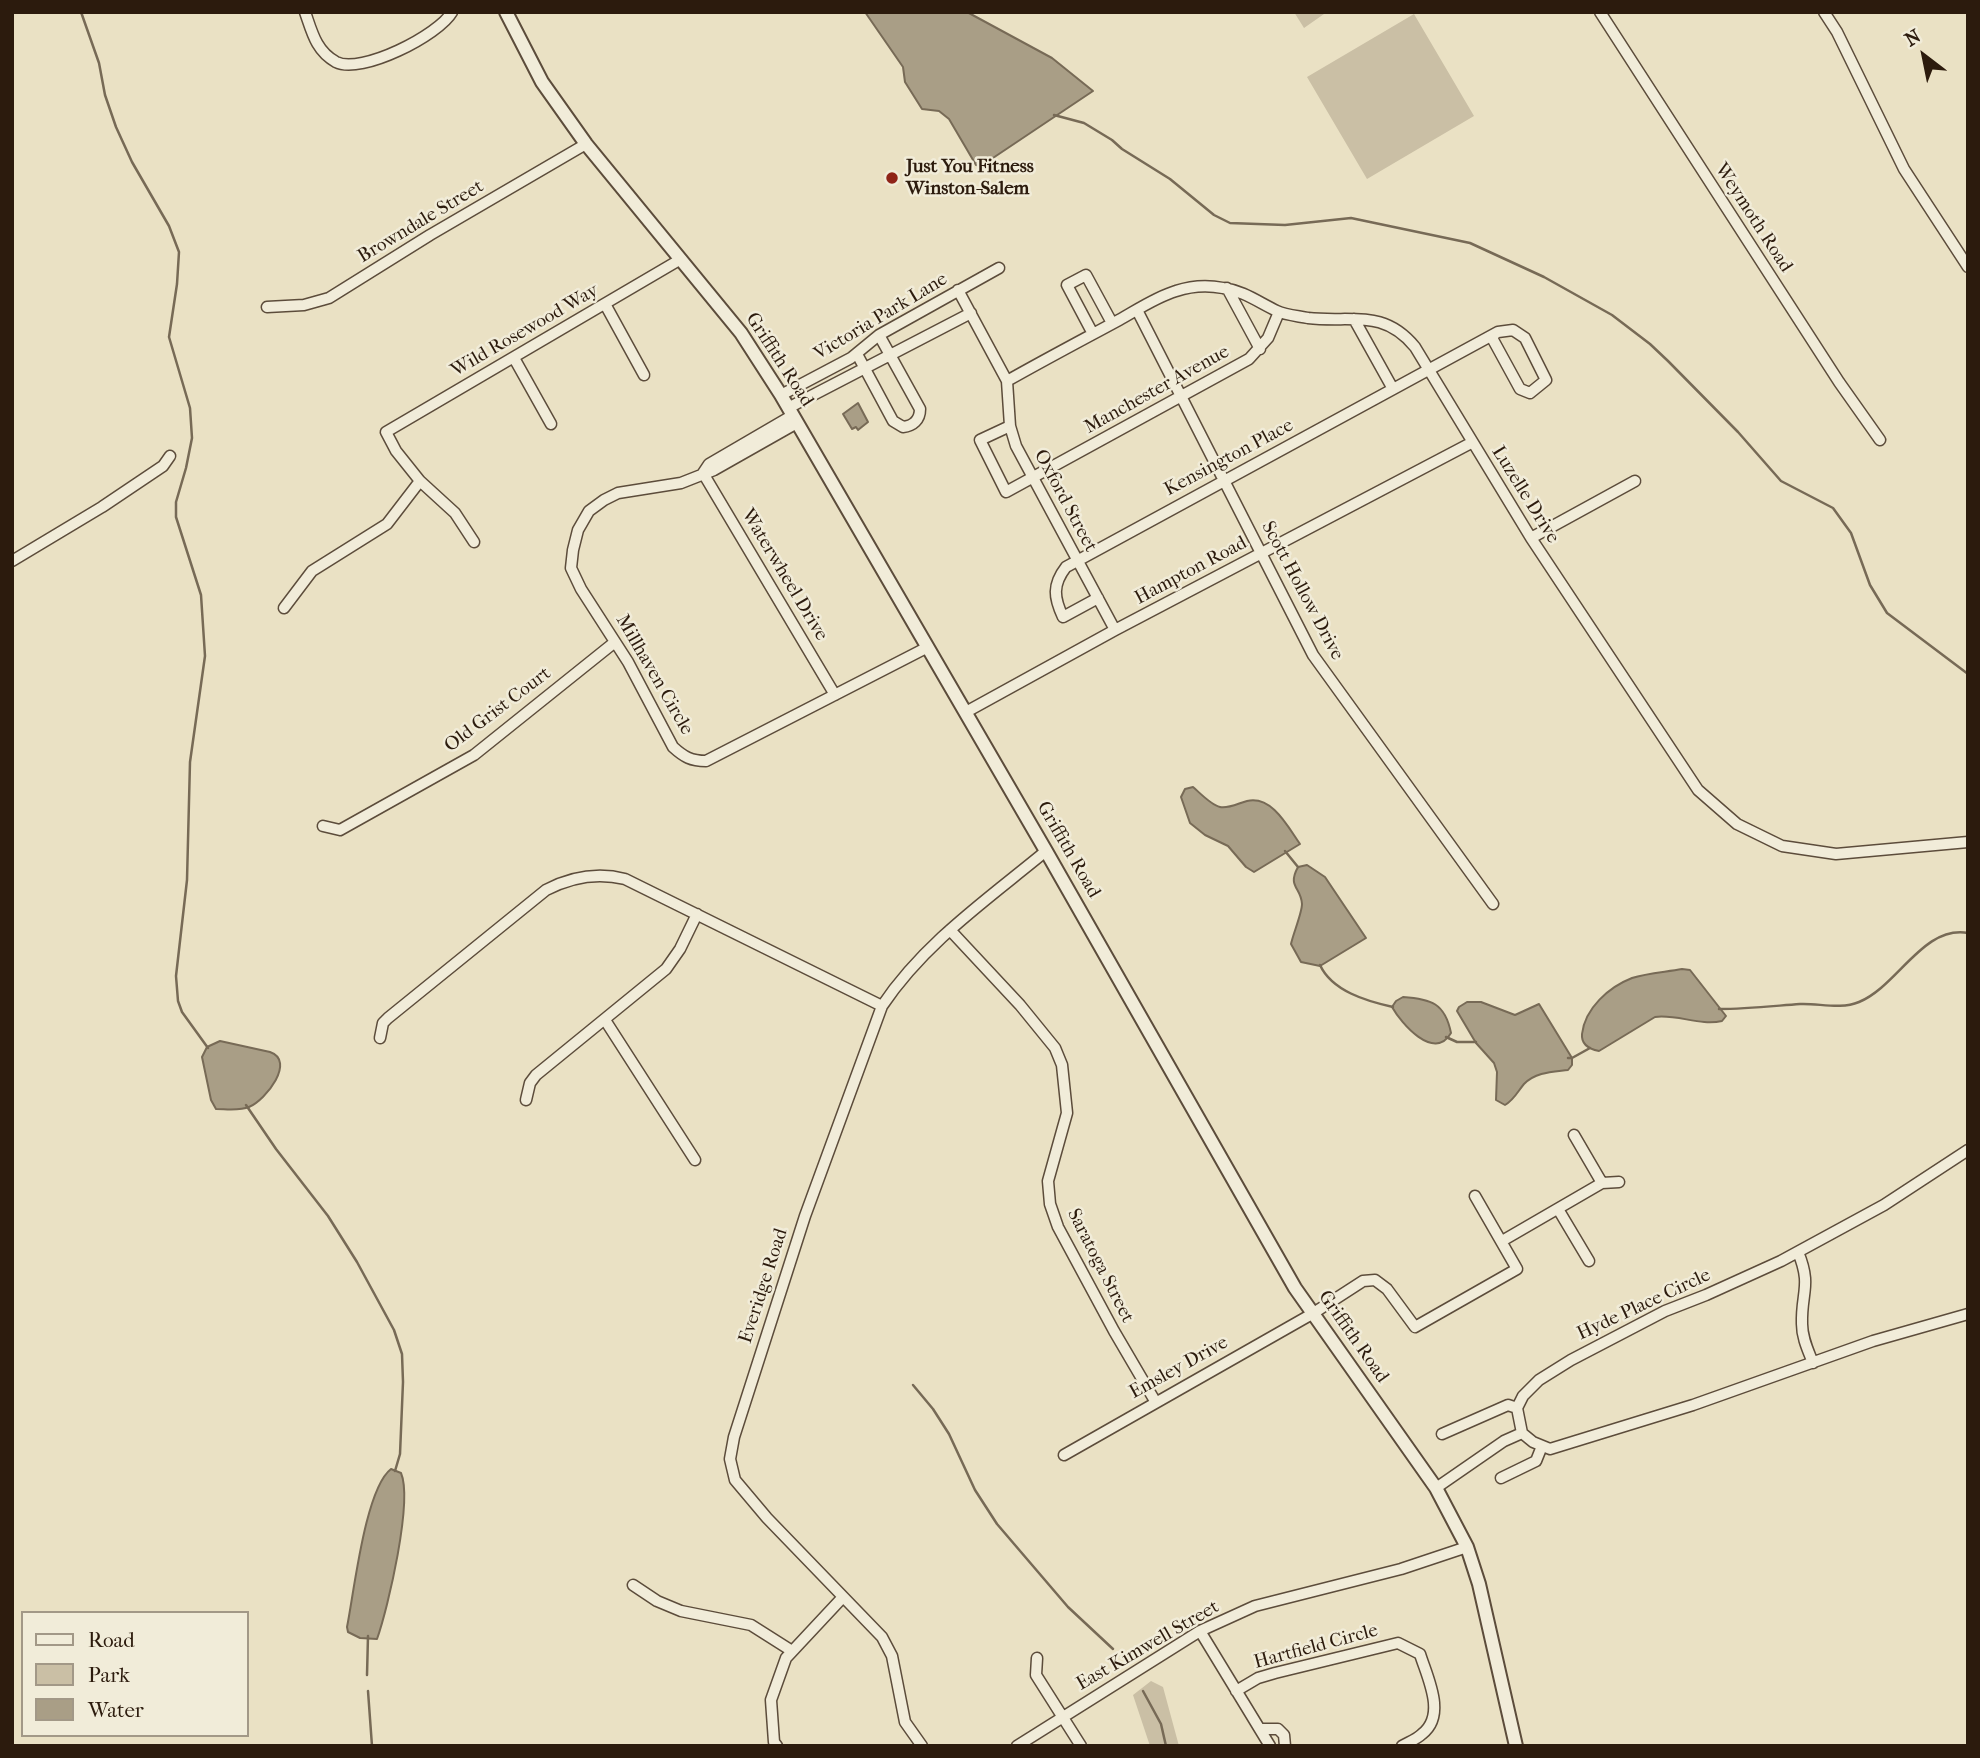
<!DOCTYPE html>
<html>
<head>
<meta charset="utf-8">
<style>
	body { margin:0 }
	#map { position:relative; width:1980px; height:1758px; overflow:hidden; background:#eae1c4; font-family:"IM FELL French Canon",serif }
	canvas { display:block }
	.frame { position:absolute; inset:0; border:14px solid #2c1b0d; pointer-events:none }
	.legend { position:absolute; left:21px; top:1611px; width:228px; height:126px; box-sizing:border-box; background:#f1ecd9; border:2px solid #a29887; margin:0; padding:9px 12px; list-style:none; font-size:21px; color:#2c1b0d }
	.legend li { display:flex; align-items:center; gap:14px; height:35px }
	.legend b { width:35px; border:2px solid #a29887 }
	.north { position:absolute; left:1889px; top:21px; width:70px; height:70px; -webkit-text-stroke:5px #f1ecd9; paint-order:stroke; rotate:328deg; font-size:19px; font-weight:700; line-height:28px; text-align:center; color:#2c1b0d }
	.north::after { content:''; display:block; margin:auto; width:24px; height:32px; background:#2c1b0d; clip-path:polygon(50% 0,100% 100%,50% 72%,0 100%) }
</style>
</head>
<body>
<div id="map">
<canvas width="1980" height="1758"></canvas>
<div class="frame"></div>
<ul class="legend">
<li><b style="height:9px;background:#f1ecd9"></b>Road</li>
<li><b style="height:19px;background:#cabfa5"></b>Park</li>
<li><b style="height:19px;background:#a99e86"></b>Water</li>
</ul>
<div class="north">N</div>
</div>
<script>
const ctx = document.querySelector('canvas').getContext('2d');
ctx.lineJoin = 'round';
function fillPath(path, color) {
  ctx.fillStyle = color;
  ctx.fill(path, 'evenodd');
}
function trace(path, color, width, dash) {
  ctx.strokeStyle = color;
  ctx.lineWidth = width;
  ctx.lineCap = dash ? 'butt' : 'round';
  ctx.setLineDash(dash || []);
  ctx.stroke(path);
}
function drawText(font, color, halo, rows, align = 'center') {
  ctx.font = font + ' "IM FELL French Canon",serif';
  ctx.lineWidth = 5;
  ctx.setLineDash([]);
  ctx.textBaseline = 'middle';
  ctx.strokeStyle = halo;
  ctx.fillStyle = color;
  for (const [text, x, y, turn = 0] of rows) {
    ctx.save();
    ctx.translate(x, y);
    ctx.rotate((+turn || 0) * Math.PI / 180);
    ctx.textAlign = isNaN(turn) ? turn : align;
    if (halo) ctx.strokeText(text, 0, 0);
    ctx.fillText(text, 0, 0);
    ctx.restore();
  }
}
const green = new Path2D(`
	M1294,12H1322L1324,14L1304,28Z
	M1414,14L1474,116L1367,179L1307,77Z
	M1151,1681L1163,1687L1179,1746H1150L1133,1695Z`);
const water = new Path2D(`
	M865,12H967L1052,58L1093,91L981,166L976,165L949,119L939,111L922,109L905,82L903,67Z
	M858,403L868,422L858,430L856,427L852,429L843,414Z
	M1193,787C1200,793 1211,805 1220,807C1228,809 1239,803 1247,801C1272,795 1288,827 1300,844L1254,872L1246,867L1228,846L1205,835L1190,823L1181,797L1185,789Z
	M1307,865L1325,877L1366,938L1320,966L1301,962L1291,944C1293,934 1302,913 1302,904C1301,887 1287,887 1298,867Z
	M1682,969L1690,970L1726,1016L1722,1021C1700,1026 1677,1014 1655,1017L1599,1051C1589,1049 1581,1045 1582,1034C1585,1008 1609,987 1632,978C1647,973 1666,972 1682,969Z
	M1403,997C1431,999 1445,1003 1451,1033C1434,1062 1401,1023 1392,1007L1396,1001Z
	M1467,1002H1481L1515,1015L1539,1004L1572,1058V1065L1568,1070C1552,1072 1536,1072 1524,1084C1518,1091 1514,1100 1505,1105L1496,1100L1497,1072L1494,1063L1476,1043L1457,1011L1459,1007Z
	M220,1041L270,1052C296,1061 266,1100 249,1107C240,1111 226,1109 216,1109L211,1100L202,1057L207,1047Z
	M391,1469L401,1473C413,1501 388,1608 377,1639L360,1638L348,1632L347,1627C354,1593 365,1489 391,1469Z`);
const stream = new Path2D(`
	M81,12L99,63L105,95L116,127L132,162L169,226L179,252L177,284L169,337L190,408L192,438L186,468L176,502V517L201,595L205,656L190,762L187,880L176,976L178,1001L182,1012L208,1048
	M1054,115L1084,123L1112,140L1122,149L1170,179L1214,215L1230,223L1285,225L1351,218L1470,243L1544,277L1612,315L1650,344L1668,361L1738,432L1781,481L1833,508L1851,533L1870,585L1887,613L1968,674
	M1285,851L1298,867
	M1320,965C1332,991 1366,1001 1393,1007
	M1719,1009C1746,1009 1773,1006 1800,1004C1819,1003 1840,1010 1859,1002C1898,986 1923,925 1968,933
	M1446,1037L1457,1042H1476
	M1568,1058H1572L1590,1048
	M246,1105L276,1149L328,1216L357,1262L394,1330L402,1354L403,1382L400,1454L395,1471
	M913,1385L933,1409L949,1434L975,1490L997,1524L1068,1607L1113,1649
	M367,1675L368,1636
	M368,1691L372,1746
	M1143,1691L1161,1724L1166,1746`);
const minor = new Path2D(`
	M305,12C312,32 316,51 336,62C361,75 439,35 452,12
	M1600,12L1839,382L1880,440
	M1824,12L1837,32L1904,169L1968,267
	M1227,288L1260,349
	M958,290L1007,381L1010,426L1016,446L1115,630
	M605,304L644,375
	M267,307L304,305L329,298L430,235L586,144
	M1137,310L1313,655L1493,904
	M1354,319L1393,389
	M1093,334L1067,285L1086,275L1112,323
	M857,354L893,421L903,427C913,426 920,420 920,409L879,335
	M514,358L551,424
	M1007,381C1044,360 1082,340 1119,320C1137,310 1156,297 1176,291C1191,286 1208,285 1223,288C1244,291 1258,302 1277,311C1285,315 1298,316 1308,318C1351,323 1383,308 1415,347L1531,538L1698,790L1737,824L1782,846L1836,854L1968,842
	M781,395L851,358L879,335L999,268
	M788,408L971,313
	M797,423L714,470L681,483L618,493L604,500L589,511L578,530L573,550L571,568L581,589L628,662L673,747C684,757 691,761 706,761L928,647
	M1010,426L980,440L1006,492L1249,359L1268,338L1279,312
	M703,473L835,695
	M703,473L709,464L793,415
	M1531,538L1635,481
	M474,542L455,513L420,481L396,451L386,432L681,259
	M12,561L102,507L163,466L170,456
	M1098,598L1063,617C1054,598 1052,585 1066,567L1498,332L1513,330L1525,338L1546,380L1530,393L1520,389L1491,336
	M284,608L312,571L387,524L420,481
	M966,712L1115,630L1471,443
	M323,826L340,830L474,755L615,642
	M950,930L1020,1005L1055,1048L1062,1065L1067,1113L1048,1181L1050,1204L1058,1227L1114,1331L1155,1401
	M605,1020L695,1160
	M380,1038L383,1023L388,1018L546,890C571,877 597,872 625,879L882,1006
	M526,1100L530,1083L536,1075L666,969L680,949L697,914
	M1574,1135L1602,1183
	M1968,1150L1884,1205L1781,1261L1706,1295L1665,1311L1571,1360L1539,1380L1523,1396L1517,1408L1522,1433L1533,1442L1550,1449L1693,1405L1873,1341L1968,1314
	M1558,1209L1589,1261
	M1502,1241L1602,1183L1619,1182
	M1798,1252C1812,1286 1801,1292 1802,1324C1802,1338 1808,1350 1813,1363
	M1442,1434L1508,1405L1517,1408
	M1064,1455L1312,1314L1363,1281L1375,1280L1387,1289L1415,1327L1517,1269L1475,1196
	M1501,1478L1536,1461L1542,1446
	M1436,1488L1504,1441L1522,1433
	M633,1585L657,1601L681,1611L751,1625L792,1651
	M1200,1631L1270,1746
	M1037,1658L1036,1675L1081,1746
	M1236,1691L1258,1678L1275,1673L1398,1643L1420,1654C1427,1677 1447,1715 1422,1734C1417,1739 1409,1742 1402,1746
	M1260,1729H1278L1284,1735L1285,1746
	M777,1746L774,1742L771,1700L786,1658L843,1597
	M922,1746L905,1722L892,1656L882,1637L767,1518L735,1480L730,1459L734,1437L805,1216L882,1006C925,942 988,899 1046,851
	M1017,1746L1200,1631L1255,1606L1401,1569L1467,1547`);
const tertiary = new Path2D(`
	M506,12L542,82L586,144L741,333L781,395L1046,851L1295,1288L1436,1488L1467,1547L1479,1584L1516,1746`);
const markers = [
	[892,178,7,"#8f2418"]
];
const poiNames = [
	["Just You Fitness",906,167],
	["Winston-Salem",906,189]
];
const streetNames = [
	["Weymoth Road",1753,218,57],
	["Browndale Street",421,222,-31],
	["Victoria Park Lane",881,317,-31],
	["Wild Rosewood Way",525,331,-30],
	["Griffith Road",779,360,57],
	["Manchester Avenue",1157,390,-29],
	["Kensington Place",1229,458,-28],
	["Luzelle Drive",1525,495,58],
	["Oxford Street",1065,501,62],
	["Hampton Road",1191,571,-28],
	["Waterwheel Drive",784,575,59],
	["Scott Hollow Drive",1302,591,62],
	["Millhaven Circle",654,675,60],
	["Old Grist Court",498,710,-37],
	["Griffith Road",1068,850,60],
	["Saratoga Street",1100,1266,63],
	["Everidge Road",764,1286,-72],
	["Hyde Place Circle",1644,1305,-25],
	["Griffith Road",1353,1337,55],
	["Emsley Drive",1179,1368,-29],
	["East Kimwell Street",1148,1646,-30],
	["Hartfield Circle",1316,1647,-15]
];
fillPath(green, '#cabfa5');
fillPath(water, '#a99e86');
trace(water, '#776a56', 2);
trace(stream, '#776a56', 2.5);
trace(minor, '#5c4c3b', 13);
trace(tertiary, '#5c4c3b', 16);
trace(minor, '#f1ecd9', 10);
trace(tertiary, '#f1ecd9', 12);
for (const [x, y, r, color] of markers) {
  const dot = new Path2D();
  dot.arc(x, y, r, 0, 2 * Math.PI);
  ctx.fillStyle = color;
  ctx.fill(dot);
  trace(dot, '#f1ecd9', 2.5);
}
drawText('bold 19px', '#2c1b0d', '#f1ecd9', poiNames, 'left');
drawText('19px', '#2c1b0d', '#f1ecd9', streetNames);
</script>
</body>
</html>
